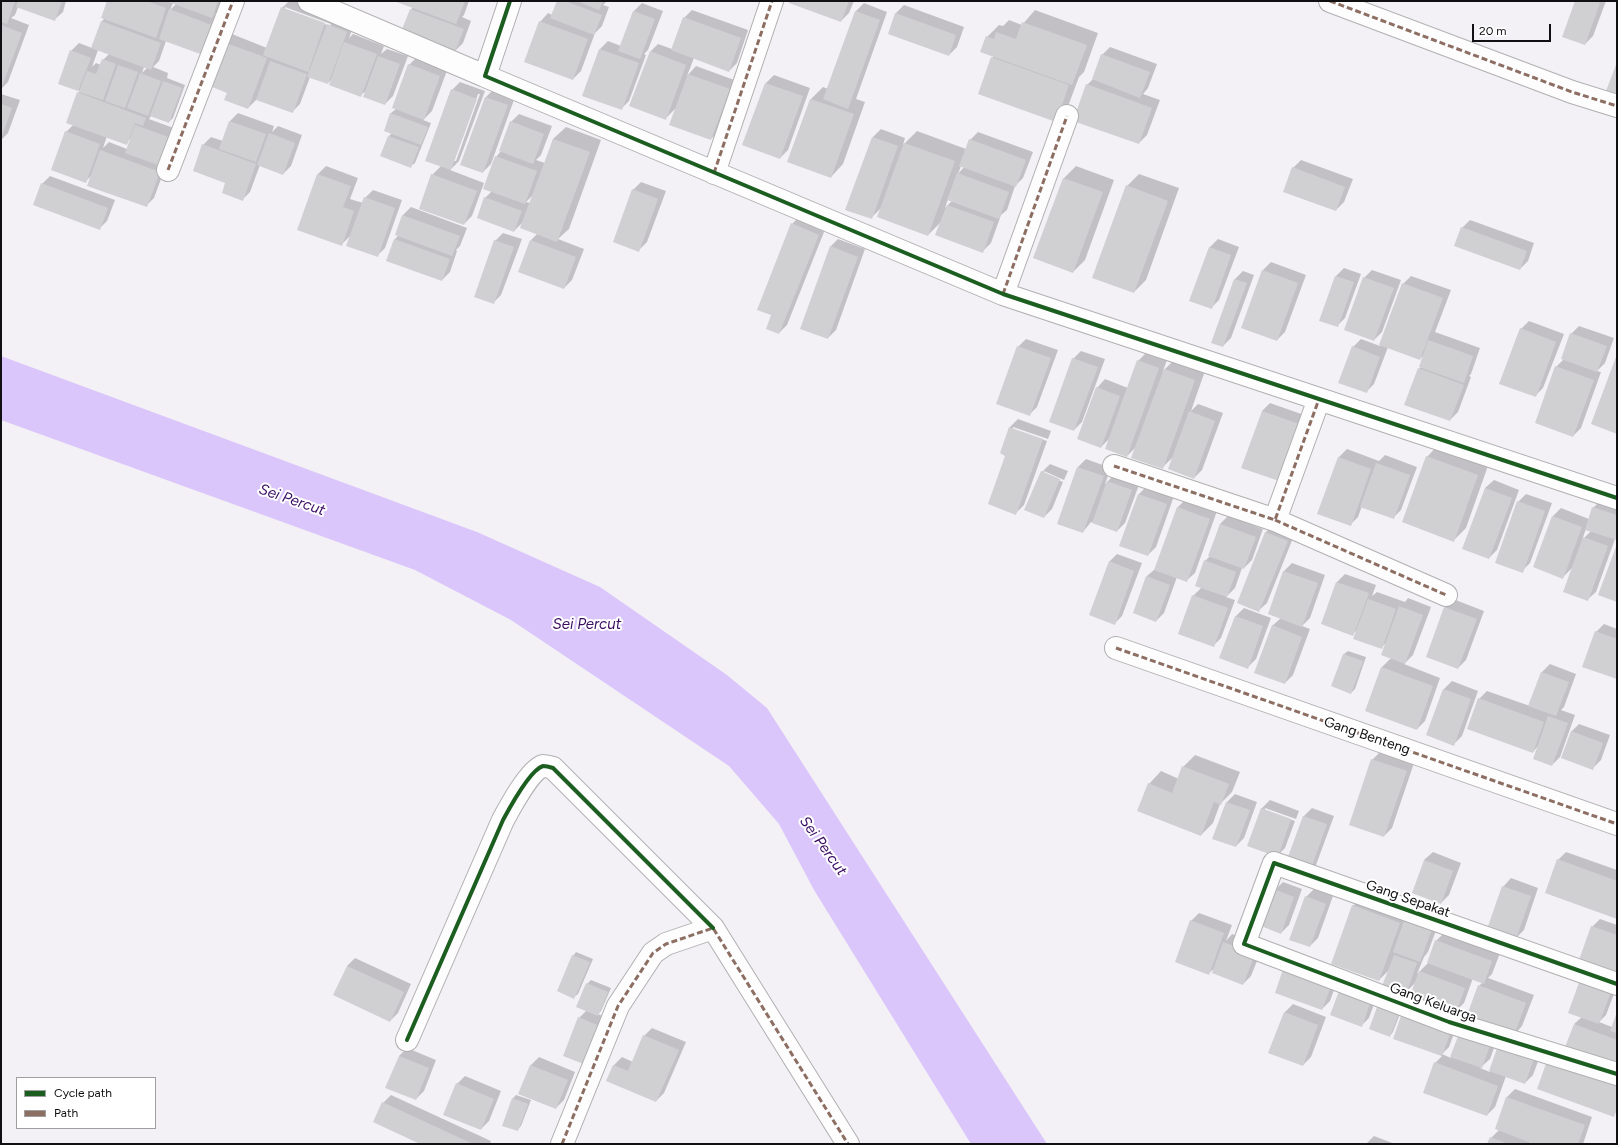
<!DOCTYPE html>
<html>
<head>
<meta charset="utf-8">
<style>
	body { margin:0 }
	#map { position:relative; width:1618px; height:1145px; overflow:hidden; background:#f3f1f5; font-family:Figtree,sans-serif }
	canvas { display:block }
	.frame { position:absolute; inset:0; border:2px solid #100f11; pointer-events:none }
	.legend { position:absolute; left:16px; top:1077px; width:140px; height:52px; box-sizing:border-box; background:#fff; border:1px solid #9f9fa0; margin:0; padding:5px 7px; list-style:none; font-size:12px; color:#100f11 }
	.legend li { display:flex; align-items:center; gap:8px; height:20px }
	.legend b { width:20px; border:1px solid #9f9fa0 }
	.scale { position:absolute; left:1472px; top:24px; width:79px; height:18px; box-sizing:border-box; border:2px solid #100f11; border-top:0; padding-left:5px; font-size:12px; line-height:14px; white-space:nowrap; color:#100f11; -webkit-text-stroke:3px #fff; paint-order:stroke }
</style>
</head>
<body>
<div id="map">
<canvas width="1618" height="1145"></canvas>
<div class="frame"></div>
<ul class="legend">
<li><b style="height:5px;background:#1b5e20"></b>Cycle path</li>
<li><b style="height:5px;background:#8d6e63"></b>Path</li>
</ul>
<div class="scale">20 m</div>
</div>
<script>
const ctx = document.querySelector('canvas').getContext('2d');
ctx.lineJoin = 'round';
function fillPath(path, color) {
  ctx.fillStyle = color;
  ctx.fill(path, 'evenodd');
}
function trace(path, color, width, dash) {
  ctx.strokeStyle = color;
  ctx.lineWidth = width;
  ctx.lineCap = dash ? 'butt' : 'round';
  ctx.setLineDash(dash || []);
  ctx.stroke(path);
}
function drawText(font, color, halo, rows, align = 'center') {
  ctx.font = font + ' Figtree,sans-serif';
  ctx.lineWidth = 4;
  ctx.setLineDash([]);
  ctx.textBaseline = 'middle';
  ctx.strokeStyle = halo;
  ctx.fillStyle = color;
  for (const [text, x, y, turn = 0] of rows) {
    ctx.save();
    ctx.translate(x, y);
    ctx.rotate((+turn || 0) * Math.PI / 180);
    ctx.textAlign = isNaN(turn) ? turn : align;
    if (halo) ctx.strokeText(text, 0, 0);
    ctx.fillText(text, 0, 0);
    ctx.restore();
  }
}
const water = new Path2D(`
	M1,356L477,532L600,587L727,675L767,708L1047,1144H971L814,890L779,824L729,766L511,620L415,570L1,420Z`);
const shadow = new Path2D(`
	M1,1H66L63,12L54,20L18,7L15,15L11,18L29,25L8,82L1,89Z
	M108,1H222L220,9L214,15L221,18L211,46L166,41L159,61L153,67L168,73L167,78L185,85L173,118L169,122L151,116L149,119L179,130L154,198L146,206L91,176L85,182L66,132L74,124L78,93L80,91L59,83L71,51L79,43L92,48L102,21L105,18ZM173,3L176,4L170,10ZM98,50L109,54L103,60L101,65L96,63L92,67ZM144,67L147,68L142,73ZM107,136L126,143L131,138L127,149L109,142L103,148Z
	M289,1H294L354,24L349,38L353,34L384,46L381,54L387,49L408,56L393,96L385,104L367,90L361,95L332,79L328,83L310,77L300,104L292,112L257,99L248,108L228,92L208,85L232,34L267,48L282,8ZM285,7L331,24L330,26L285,10Z
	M396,1H469L464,15L462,17L471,21L463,43L455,51L411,10L413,7Z
	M558,1H607L603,5L609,7L602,26L595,33L581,71L573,79L540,22L548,13L552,15Z
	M791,1H854L849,13L841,21Z
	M1576,1H1606L1593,36L1585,44Z
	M642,3L663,11L648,50L644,54L646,55L629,101L621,109L600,49L608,41L621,46L634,11Z
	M864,3L887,12L856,99L865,102L843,164L831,177L788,161L811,99L823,87L828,89L856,11Z
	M904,5L964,27L957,47L949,55L889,33L896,13Z
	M692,10L748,30L737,63L729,71L694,58L687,76L696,66L737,81L719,131L711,139L676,108L666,118L650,52L658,44L672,49L684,18Z
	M1035,10L1098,33L1084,72L1079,77L1067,109L1055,121L992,58L994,56L987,37L999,25L1003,26L1009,20L1022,25Z
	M1110,47L1157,64L1148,88L1143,94L1160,100L1147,135L1139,143L1087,85L1093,79L1102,55Z
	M417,57L448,68L432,111L423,120L431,123L415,163L411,166L389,136L392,133L385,130L391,113L396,109L409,65Z
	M774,75L810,88L788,150L780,158L744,144L766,83Z
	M460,82L485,91L459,161L450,170L484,183L472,216L464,224L432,175L441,166L452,90ZM478,94H480L456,161H454Z
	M494,89L515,97L491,164L483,172L461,164L486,97Z
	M1,94L20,100L8,133L1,140Z
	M238,113L274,126L272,132L278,126L302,135L291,166L283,174L260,165L250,192L242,200L227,182L203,145L211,137L223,141L230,121Z
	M519,114L552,126L541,155L536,160L545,163L553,139L566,127L601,140L569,229L558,239L584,249L572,280L564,288L531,240L537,234L524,221L514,231L485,198L492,191L496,157L501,151L511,122ZM533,195L530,203L526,202Z
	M881,129L905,138L903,145L917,131L966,149L970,140L978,132L1033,152L1023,178L1015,186L1007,210L1001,215L991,243L983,251L942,221L928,235L881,208L871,218L873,137ZM961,166L964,167L958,174ZM948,199L952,201L945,208Z
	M1301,160L1353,179L1344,202L1336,210L1293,168Z
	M326,166L358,178L350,199L363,203L365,198L373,190L402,200L385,248L377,256L351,235L341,245L298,229L318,174Z
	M1076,166L1114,180L1085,260L1073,272L1035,258L1064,178Z
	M1139,174L1179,188L1146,280L1134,292L1127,186Z
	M50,176L115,200L107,221L99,229L42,184Z
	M641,182L666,191L647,242L639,250L633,190Z
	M411,207L467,228L460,246L456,250L457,251L450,272L442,280L387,260L395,239L399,235L403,215Z
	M800,216L826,227L787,325L779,333L772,315L792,224Z
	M1470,220L1534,243L1528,261L1520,269L1462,228Z
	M503,233L522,239L501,295L493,303L495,241Z
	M838,239L865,249L836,330L828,338L830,247Z
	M1218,239L1239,247L1219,300L1211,308L1191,300L1210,247Z
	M1271,262L1306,275L1285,332L1277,340L1242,328L1263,270Z
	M1344,268L1361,274L1345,318L1337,326L1320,320L1336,276Z
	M1372,270L1401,280L1382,332L1374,340L1364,278Z
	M1243,271L1254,275L1231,338L1223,346L1212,342L1235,279Z
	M1411,276L1451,290L1435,332L1480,348L1471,374L1469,376L1471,377L1458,412L1450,420L1419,369L1421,367L1424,355L1420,359L1388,347L1374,384L1366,392L1353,347L1361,339L1380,346L1403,284Z
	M1529,321L1564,334L1543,388L1535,396L1521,329Z
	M1579,326L1614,338L1605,363L1597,371L1601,372L1581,428L1573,436L1556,367L1564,359L1571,334Z
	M1026,339L1058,350L1037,407L1029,415L1018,347Z
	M1081,351L1105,359L1082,422L1074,430L1073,359Z
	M1146,353L1167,360L1163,371L1177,357L1206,368L1191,411L1198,404L1223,413L1202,470L1194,478L1174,456L1162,468L1137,446L1127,456L1110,438L1101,447L1097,388L1105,379L1128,388L1138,361Z
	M1270,403L1307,416L1286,472L1262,411Z
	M1018,419L1051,431L1048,439L1013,427V429L1047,441L1024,505L1016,513L1007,455L1001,453L1010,427Z
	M1439,444L1489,463L1466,528L1454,540L1427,457Z
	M1347,449L1379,461L1385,455L1417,467L1401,510L1393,518L1362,506L1358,517L1350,525L1319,513L1339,457Z
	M1086,459L1111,468L1105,484L1116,473L1140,482L1125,523L1117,531L1091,522L1083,532L1058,523L1078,467Z
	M1050,464L1068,471L1064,480L1044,471V474L1063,482L1052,509L1044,517L1042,472Z
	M1494,480L1519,490L1497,550L1489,558L1485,488Z
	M1147,486L1174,496L1156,547L1148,555L1121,545L1139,494Z
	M1526,494L1552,503L1530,563L1522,571L1518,502Z
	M1186,499L1217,511L1195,573L1186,581L1177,577L1164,613L1156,621L1147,576L1155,569L1178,507Z
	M1601,500L1617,505V539H1615L1596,592L1587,600L1573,567L1563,577L1553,516L1561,508L1589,519L1593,508ZM1586,529L1591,531L1582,540Z
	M1228,516L1263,529L1252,560L1244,568H1242L1235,588L1226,597L1235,600L1221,638L1213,646L1193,596L1202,587L1205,561L1210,556L1220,524Z
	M1274,524L1295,533L1267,603L1258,611L1238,602L1266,532Z
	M1117,554L1142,563L1122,616L1114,624L1109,562Z
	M1292,563L1325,575L1310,618L1302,626L1310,629L1293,675L1285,683L1272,626L1281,618L1269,614L1284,571Z
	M1345,574L1376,585L1372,596L1377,592L1405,602L1408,598L1431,607L1413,655L1404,664L1440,678L1425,721L1417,729L1366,711L1382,667L1391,658L1387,642L1381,648L1357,630L1353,634L1322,623L1337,582Z
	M1453,599L1484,611L1466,660L1458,668L1427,657L1445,607Z
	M1244,608L1271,618L1256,659L1248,667L1236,616Z
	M1604,624L1617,629V678L1596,632Z
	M1348,651L1366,657L1355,689L1351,693L1333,686L1344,654Z
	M1550,664L1576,674L1564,707L1561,710L1575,715L1560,757L1552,765L1538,746L1533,752L1479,699L1487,691L1530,706L1542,672Z
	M1452,681L1478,691L1462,736L1454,744L1427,735L1444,689Z
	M1579,724L1610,735L1601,760L1593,768L1571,732Z
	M1380,752L1414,763L1392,828L1384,836L1372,760Z
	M1195,755L1240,772L1232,792L1220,804L1213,823L1201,835L1149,784L1161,771L1179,779L1183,767Z
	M1235,794L1257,802L1244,838L1236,846L1214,838L1227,802Z
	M1270,800L1299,811L1296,819L1265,808V810L1295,821L1285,848L1277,856L1248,845L1262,808Z
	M1312,808L1334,816L1316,865L1308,873L1287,865L1304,816Z
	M1433,852L1461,863L1449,895L1441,903L1424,860Z
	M1566,852L1617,870V918L1558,860Z
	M1511,878L1538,888L1524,930L1516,938L1503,887Z
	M1283,882L1302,889L1289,925L1281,933L1275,890Z
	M1314,889L1333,896L1318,938L1310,946L1306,897Z
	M1365,894L1440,920L1428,952L1424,957L1417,974L1429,962L1436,941L1444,933L1500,953L1492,974L1488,978L1534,995L1522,1026L1514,1035L1544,1045L1533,1075L1525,1083L1506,1076L1495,1107L1487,1115L1435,1063L1442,1056L1394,1038L1459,1020L1449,1047L1442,1054L1451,1058L1462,1026L1471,1018L1479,986L1483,982L1473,978L1464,1003L1456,1011L1415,983L1405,993L1390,969L1379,980L1353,906ZM1501,1029V1041L1490,1072L1480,1068L1490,1059Z
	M1199,913L1232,925L1226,941L1232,934L1263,946L1251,976L1243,984L1215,968L1209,973L1191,921Z
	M1600,919L1617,925V973L1592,927Z
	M576,952L593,959L578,994L574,997L573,956Z
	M355,958L411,984L398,1013L390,1021L347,966Z
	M1340,973L1330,1001L1322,1009L1276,992Z
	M591,980L611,988L601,1011L598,1014L609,1019L594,1056L579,1018L587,1010V984Z
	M1617,986L1606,1015L1599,1022L1612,1027L1617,1015V1065L1574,1024Z
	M1377,996L1369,1018L1361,1026L1331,1015Z
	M1385,996L1404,1003L1393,1032L1390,1036Z
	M1293,1004L1326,1017L1311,1057L1303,1065L1269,1053L1285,1012Z
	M652,1028L686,1042L664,1093L656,1101L607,1080L614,1065L622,1057L633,1062L644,1036Z
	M407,1048L436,1060L424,1091L416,1099L399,1056Z
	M539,1057L575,1072L564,1100L556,1108L520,1093L531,1065Z
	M465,1076L501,1091L489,1121L481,1129L457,1084Z
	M1515,1089L1592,1117L1583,1144H1537L1530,1141V1144H1488L1491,1138L1499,1130L1496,1129L1507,1097Z
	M391,1095L491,1141L490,1144H423L383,1103Z
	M516,1095L531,1100L521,1126L517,1130L513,1098Z
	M1374,1136L1395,1144H1366Z`);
const building = new Path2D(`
	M1,1H15L7,24L1,22Z
	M18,1H62L55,21L16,7Z
	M107,1H146L166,8L156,38L101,18Z
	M166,1H218L212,18Z
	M394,1H465L456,24Z
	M557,1H565L602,15L594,35L550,18Z
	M577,1H603L599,10Z
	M790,1H849L841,22L789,3Z
	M1575,1H1595L1600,3L1585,45L1562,37Z
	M281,7L325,23L308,72L263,55Z
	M169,9L214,26L203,55L159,39Z
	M410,9L464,29L455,52L401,32Z
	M633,11L655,19L640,59L618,51Z
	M855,11L880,20L848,109L823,99Z
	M895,13L956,35L949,56L888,34Z
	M683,17L741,38L729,72L671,50Z
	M101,21L161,43L151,70L91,48Z
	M539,21L588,39L573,80L524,62Z
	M1022,22L1087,45L1072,85L980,52L986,36L994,39L996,32L1016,39Z
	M327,24L347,32L328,84L307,77Z
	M1,25L22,33L1,89Z
	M223,42L267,58L248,109L224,100L227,93L207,85Z
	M344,42L377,54L361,97L329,85Z
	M599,49L639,63L622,110L582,96Z
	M70,50L91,58L78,91L58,84Z
	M650,51L686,65L666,120L629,106Z
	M1101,54L1150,72L1140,98L1092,79Z
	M378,56L400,64L385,105L363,97Z
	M991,57L1069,85L1056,122L978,94Z
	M102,59L116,64L103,100L79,92L87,71L96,74Z
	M270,61L307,74L293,113L256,100Z
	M1617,62V95L1606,91Z
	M408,64L440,76L424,120L392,108Z
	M118,65L138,72L125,108L105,101Z
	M140,73L161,81L148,116L127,108Z
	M688,74L730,89L711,140L669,125Z
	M163,81L182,88L169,123L150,116Z
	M765,83L803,96L780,159L742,145Z
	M1086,84L1152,108L1139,144L1073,121Z
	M451,89L477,99L451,170L425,161Z
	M77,92L146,118L143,126L135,123L127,145L66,123Z
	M485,97L508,105L483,173L460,165Z
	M810,99L854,114L831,178L787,162Z
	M1,104L12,108L1,139Z
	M390,113L428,127L421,145L384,131Z
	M229,121L266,134L256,162L219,149Z
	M510,121L544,134L533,164L499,151Z
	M135,125L171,138L161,166L125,153Z
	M65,131L100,144L86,183L51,170Z
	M269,133L295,143L283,175L257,165Z
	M388,136L419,147L411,168L380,156Z
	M872,137L898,146L872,219L845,210Z
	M553,139L590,152L557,242L520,228Z
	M969,139L1026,160L1016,187L959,166Z
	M904,143L955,161L928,236L877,217Z
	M202,144L256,164L243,201L222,193L225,183L193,171Z
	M100,150L160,172L147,207L87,186Z
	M495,156L537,171L525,204L483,189Z
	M1292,167L1345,187L1336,211L1283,192Z
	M957,173L1009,192L999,219L947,200Z
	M317,174L351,186L343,207L354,211L342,246L297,230Z
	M431,174L477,191L464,225L419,209Z
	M1063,178L1103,192L1073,273L1033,258Z
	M41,183L108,208L100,230L33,205Z
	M1126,185L1168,201L1134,293L1092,278Z
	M632,189L658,199L639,252L613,242Z
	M364,197L395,208L378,257L346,246Z
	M484,197L522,211L514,232L477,218Z
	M947,205L994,222L983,253L935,235Z
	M402,215L460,236L452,256L395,235Z
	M791,223L819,235L779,334L766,329L771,315L757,310Z
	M1461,227L1527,251L1520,270L1454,246Z
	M394,239L450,259L442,281L386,261Z
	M494,240L514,247L494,304L474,297Z
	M530,240L576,257L564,289L518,272Z
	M830,246L858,257L828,339L800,329Z
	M1209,247L1231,255L1212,309L1189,301Z
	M1262,270L1298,283L1277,341L1241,328Z
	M1335,276L1354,282L1338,327L1319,321Z
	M1363,277L1394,288L1374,341L1344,330Z
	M1234,279L1247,283L1223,347L1211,343Z
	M1402,283L1443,298L1420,360L1379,345Z
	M1520,328L1556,342L1536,397L1499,384Z
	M1570,333L1607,346L1597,372L1561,359Z
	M1428,340L1473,356L1464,383L1419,367Z
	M1017,346L1051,358L1030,416L996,404Z
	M1352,346L1380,357L1367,393L1338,383Z
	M1617,354V434L1591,424Z
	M1072,358L1098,367L1074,431L1049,422Z
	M1137,360L1159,368L1127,457L1105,449Z
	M1555,366L1594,380L1573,437L1535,423Z
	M1418,368L1464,385L1450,421L1404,405Z
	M1164,369L1195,380L1163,469L1131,458Z
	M1096,387L1120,396L1101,448L1077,439Z
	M1189,411L1215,421L1194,479L1168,469Z
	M1262,411L1299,424L1279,481L1241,468Z
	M1009,427L1043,439L1016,515L988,504L1005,456L1000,453Z
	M1426,456L1478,475L1454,542L1402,522Z
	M1338,457L1371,469L1351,526L1317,514Z
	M1376,463L1410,475L1394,519L1360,507Z
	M1077,467L1104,476L1083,533L1057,524Z
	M1041,471L1060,479L1044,518L1024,510Z
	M1107,481L1132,490L1117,532L1092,523Z
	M1485,488L1512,498L1489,559L1462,549Z
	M1138,494L1167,504L1148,556L1119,546Z
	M1517,501L1545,511L1523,573L1495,563Z
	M1177,507L1210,519L1187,582L1154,570Z
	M1592,507L1617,515V540L1585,530Z
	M1552,516L1582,527L1563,579L1533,567Z
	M1220,524L1256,537L1244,569L1208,556Z
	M1265,532L1288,541L1259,612L1237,603Z
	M1583,537L1608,546L1588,601L1563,592Z
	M1617,544V602L1598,595Z
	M1204,560L1236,572L1227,597L1195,586Z
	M1109,561L1134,571L1115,625L1089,615Z
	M1283,571L1318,583L1302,627L1268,614Z
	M1146,576L1170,585L1156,622L1133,613Z
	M1336,582L1369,593L1353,636L1321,624Z
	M1192,595L1228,608L1214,647L1178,634Z
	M1368,599L1396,609L1382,649L1353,639Z
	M1399,606L1423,615L1405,664L1381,655Z
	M1444,607L1477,619L1458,669L1426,657Z
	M1235,616L1263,626L1248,669L1219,658Z
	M1272,625L1302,637L1285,684L1254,673Z
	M1595,631L1617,639V679L1582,667Z
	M1343,654L1363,661L1351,694L1331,686Z
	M1381,667L1433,686L1417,730L1365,711Z
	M1541,672L1569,682L1556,716L1528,706Z
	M1443,689L1471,699L1454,746L1426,735Z
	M1478,698L1544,722L1533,753L1467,729Z
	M1548,716L1568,723L1552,766L1533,759Z
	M1571,731L1603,743L1593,770L1561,758Z
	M1371,759L1407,771L1384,837L1349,825Z
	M1182,766L1229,784L1221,805L1214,802L1201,836L1137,811L1148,783L1172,793Z
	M1226,802L1250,810L1236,847L1212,839Z
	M1261,808L1291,819L1278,857L1247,846Z
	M1303,816L1327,824L1309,874L1285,865Z
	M1557,859L1617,881V919L1545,893Z
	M1424,860L1453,871L1441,904L1412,893Z
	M1502,886L1531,896L1516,939L1487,929Z
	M1274,889L1294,897L1281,934L1261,926Z
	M1305,896L1326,904L1310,947L1289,940Z
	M1352,905L1400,923L1379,981L1331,964Z
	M1405,918L1432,929L1420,962L1393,952Z
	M1190,920L1224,933L1209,975L1175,962Z
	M1591,926L1617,935V974L1579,960Z
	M1435,940L1492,961L1484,984L1427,963Z
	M1223,942L1255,954L1243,985L1212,973Z
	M572,955L590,962L574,999L557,991Z
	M1394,955L1417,963L1406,994L1382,986Z
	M1285,963L1333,981L1322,1010L1275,993Z
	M347,966L404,992L390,1022L333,995Z
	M1419,971L1465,988L1456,1013L1410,996Z
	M1581,977L1612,989L1599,1024L1568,1013Z
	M586,983L608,992L598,1016L576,1007Z
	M1342,983L1373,994L1362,1027L1330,1015Z
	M1478,985L1526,1003L1514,1035L1466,1018Z
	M1380,999L1401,1007L1390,1037L1369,1029Z
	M1403,1010L1452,1028L1442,1056L1393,1039Z
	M1284,1012L1318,1025L1303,1066L1268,1053Z
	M1617,1012V1033L1610,1031Z
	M578,1017L602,1027L586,1065L563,1056Z
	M1574,1024L1617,1040V1066L1565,1047Z
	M1462,1026L1493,1037L1482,1068L1450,1057Z
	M643,1035L679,1050L656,1102L606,1081L613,1065L628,1071Z
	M1500,1040L1536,1053L1525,1084L1489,1071Z
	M399,1056L429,1068L416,1100L385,1088Z
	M1548,1058L1617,1083V1109L1614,1117L1537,1089Z
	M1434,1062L1498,1086L1487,1116L1423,1093Z
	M530,1065L568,1080L556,1109L518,1094Z
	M456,1083L494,1099L481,1130L443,1115Z
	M1506,1097L1585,1125L1578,1144H1534L1495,1129Z
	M512,1098L528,1104L518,1131L502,1126Z
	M382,1102L473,1144H420L373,1122Z
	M1490,1137L1508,1144H1487Z`);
const minor = new Path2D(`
	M309,1L485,76
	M510,1L485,76L1003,294L1617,498
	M1330,1L1572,92L1617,106
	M168,170L233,1
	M714,173L772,1
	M1003,294L1067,116
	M1114,466L1275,520L1319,399
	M1275,520L1446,595
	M1116,648L1617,824
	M1617,984L1274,863L1244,944L1449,1022L1617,1074
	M407,1040L503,820C510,807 530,770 543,766C546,766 550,767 553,768L713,928
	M562,1144L618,1006L653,953L666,944L713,928L848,1144`);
const quiet = new Path2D(`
	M1330,1L1572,92L1617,106
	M168,170L233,1
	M714,173L772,1
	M1003,294L1067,116
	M1114,466L1275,520L1319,399
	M1275,520L1446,595
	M1116,648L1617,824
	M562,1144L618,1006L653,953L666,944L713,928L848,1144`);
const cycleway = new Path2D(`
	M510,1L485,76L1003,294L1617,498
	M1617,984L1274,863L1244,944L1449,1022L1617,1074
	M407,1040L503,820C510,807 530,770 543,766C546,766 550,767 553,768L713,928`);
const streetNames = [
	["Gang Benteng",1367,736,19],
	["Gang Sepakat",1408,899,19],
	["Gang Keluarga",1433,1003,20]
];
const waterNames = [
	["Sei Percut",292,500,19],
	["Sei Percut",587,625],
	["Sei Percut",823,846,54]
];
fillPath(water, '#dbc6fb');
fillPath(shadow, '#0003');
fillPath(building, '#d0cfd2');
trace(minor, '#b0afb1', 24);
trace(minor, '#fdfdfe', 22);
trace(quiet, '#8d6e63', 3, [6, 3]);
trace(cycleway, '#1b5e20', 4);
drawText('14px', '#100f11', '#fff', streetNames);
drawText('italic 15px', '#3a0c62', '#fff', waterNames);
</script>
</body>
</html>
